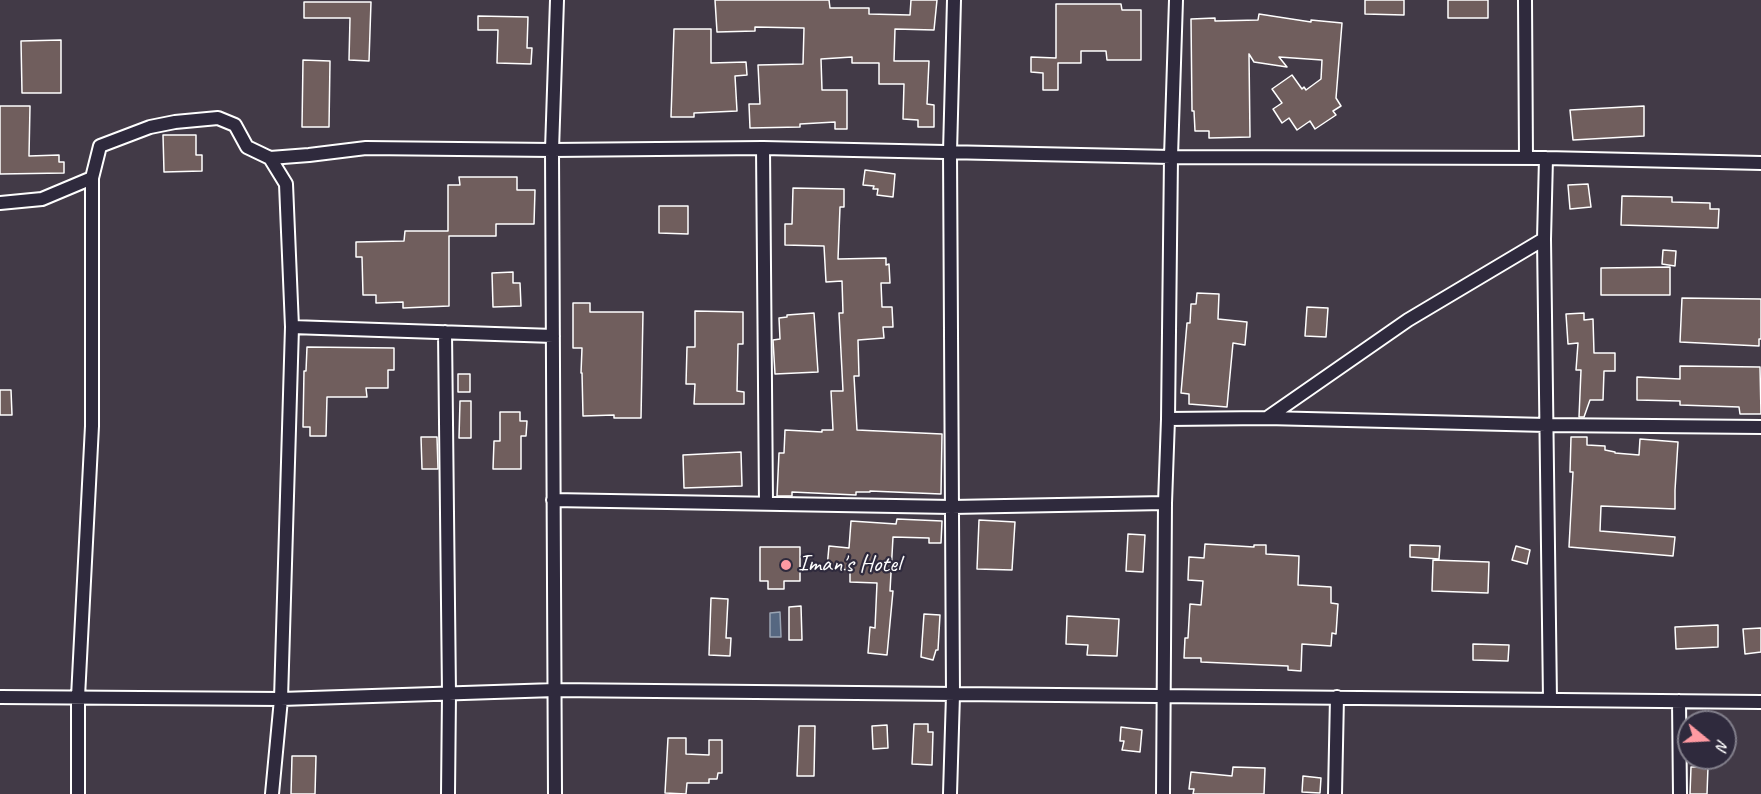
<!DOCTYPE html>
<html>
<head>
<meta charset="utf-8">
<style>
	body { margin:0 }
	#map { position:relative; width:1761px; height:794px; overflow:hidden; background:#423a47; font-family:Caveat,sans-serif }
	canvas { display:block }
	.north { position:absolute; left:1677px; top:710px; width:60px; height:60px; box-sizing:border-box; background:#2f2a3d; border:2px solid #827f8b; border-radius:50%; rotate:108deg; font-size:16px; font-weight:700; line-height:24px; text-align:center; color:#fff }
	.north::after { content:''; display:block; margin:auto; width:21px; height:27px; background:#ff9aa2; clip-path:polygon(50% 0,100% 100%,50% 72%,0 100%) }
</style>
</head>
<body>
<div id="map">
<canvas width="1761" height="794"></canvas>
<div class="north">N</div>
</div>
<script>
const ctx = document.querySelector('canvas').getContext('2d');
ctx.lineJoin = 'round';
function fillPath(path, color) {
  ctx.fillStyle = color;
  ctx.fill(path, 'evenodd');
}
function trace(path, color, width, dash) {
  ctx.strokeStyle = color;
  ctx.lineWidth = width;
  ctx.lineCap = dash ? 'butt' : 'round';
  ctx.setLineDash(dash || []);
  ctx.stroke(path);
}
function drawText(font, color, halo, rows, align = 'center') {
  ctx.font = font + ' Caveat,sans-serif';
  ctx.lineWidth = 4.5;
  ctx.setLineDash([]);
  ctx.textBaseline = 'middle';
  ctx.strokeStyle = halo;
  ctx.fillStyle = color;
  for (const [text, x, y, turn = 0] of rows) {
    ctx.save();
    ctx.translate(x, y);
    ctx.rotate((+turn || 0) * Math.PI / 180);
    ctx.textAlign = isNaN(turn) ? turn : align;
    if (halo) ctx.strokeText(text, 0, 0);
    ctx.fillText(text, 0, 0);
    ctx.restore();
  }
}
const water = new Path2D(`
	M780,612L781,637H770V613Z`);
const building = new Path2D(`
	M715,0H829L830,8H869V14L910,15L911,0H937L934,30L895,29L894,61H929L927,104L934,105V127H918V120L903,119L904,84H879V63H852V57L821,59L822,90H847V129H835V122L800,124V127L750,128L749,104H760L758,65L803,64L804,28L755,27V31L717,32Z
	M1365,0H1404V15L1365,14Z
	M1448,0H1488V18H1448Z
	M304,2H371L369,61L349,60L350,18H304Z
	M1056,4H1121L1122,10H1141V60H1107L1106,51H1081V63H1058V90H1043V73L1031,72V57L1056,58Z
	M1259,14L1311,22V20L1342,23L1336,98L1341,106L1333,111L1336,115L1315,129L1310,121L1297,130L1289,118L1282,123L1273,109L1282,103L1272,89L1292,75L1302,89L1304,87L1306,90L1321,79L1322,60L1279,57L1287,67L1254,62L1249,54L1250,137L1209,138V131H1195L1194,111H1192L1191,19L1215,18V21L1258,20Z
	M478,16L528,17L527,48H532L531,64L497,63L498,30H478Z
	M674,29H711V63L746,62L747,75L735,76L737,111L694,113V117H671Z
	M61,40V93H22L21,41Z
	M303,60L330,61L329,127H302Z
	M0,106H30L29,156L59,155V162H64V173L0,174Z
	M1644,106V136L1573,140L1570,110Z
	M163,135H196V155H202V171L164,172Z
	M865,170L895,174L893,197L877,195L878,189H873L874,186L863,185Z
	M459,177H517V190H535L534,224H496V236H449V306L403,308V302L376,303V295H363L362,257H356V242L404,241L405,231H448V185H460Z
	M1588,184L1591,207L1570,209L1568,185Z
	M793,188L844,189V207H840L838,259L886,258V265L889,264L890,283H881L882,307H892L893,327H883L884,338L858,340L859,376H854L857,430L942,434L941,494L870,491V492H856V495L792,492V496H777L779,453H784L785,430L822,432V430H833L831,391H843L839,313H843L842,281L826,282L824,246L785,245V224H792Z
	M1622,196L1672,197V202L1710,203V209H1719L1718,228L1621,225Z
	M659,206H688V234L659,233Z
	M1663,250L1676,251L1675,266L1662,264Z
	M1670,267V295H1601V268Z
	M513,272V283H520L521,306L493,307L492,273Z
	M1197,293L1219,294L1218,319L1247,322L1245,345L1233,343L1227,407L1189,404V394L1181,393L1187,323H1190L1191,304H1196Z
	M1682,298L1761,299V339H1759V346L1680,342Z
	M573,303H590V312H643L641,418H614V415L583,416L582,373H581L582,348H573Z
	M1307,307L1328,308L1326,337L1305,336Z
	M695,311L743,312V344H738L737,391L744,392V404H694L695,384H686L687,347H695Z
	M814,313L818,372L775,374L773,340L780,339L779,318L787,317V315Z
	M1584,313V320L1593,319L1594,353H1615V371H1604L1603,400H1590L1584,417H1579L1581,370H1576L1578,343L1568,344L1566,314Z
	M307,347L394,348V370H388V388H366L367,397H327L326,436H310V427H303L304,371H306Z
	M1680,366L1760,367L1761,414H1740L1739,407L1680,405V401L1637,400V377L1680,379Z
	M458,374H470V392H458Z
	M0,390H11L12,415H0Z
	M460,401H471V438H459Z
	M500,412H520V421H527L526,436H521V469H493L494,441H500Z
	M421,437H437L438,469H422Z
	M1571,437H1587V445L1605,446V450L1615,452V453L1639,455L1640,439L1678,442L1675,490V509L1601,506L1600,531L1675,537L1673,556L1569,547L1573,472H1570Z
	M741,452L742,486L684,488L683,455Z
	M897,519L942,521L941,543H929V538L893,537L890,591H893L887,655L868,653L870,627L875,628L877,583L850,582V570L827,568L829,546L849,548L851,521L896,524Z
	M979,520L1015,522L1012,570L977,569Z
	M1128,534L1145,535L1143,572L1126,571Z
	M1205,544L1254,547V545H1266V554L1299,556L1298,585L1331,587V603L1338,604L1336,634L1332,633L1331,646L1302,644L1301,671L1288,670V666L1201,662V658H1184L1185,638H1188L1190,604L1201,605L1203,581L1188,580L1189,557L1204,558Z
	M1410,545L1440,546L1439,559L1410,557Z
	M1516,546L1530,550L1527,564L1512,560Z
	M760,547H800V581H784V589H768V581H760Z
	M1433,560L1489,562L1488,593L1432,591Z
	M711,598L728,599L726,638H731L730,656L709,655Z
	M801,606L802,640H789V607Z
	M924,614L940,615L938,650H936L933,660L921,657Z
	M1067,616L1119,619L1117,656L1087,655L1088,645L1066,644Z
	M1718,625V647L1676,649L1675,627Z
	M1761,628V652L1745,654L1743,629Z
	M1473,644L1509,645L1508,661L1473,660Z
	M914,724H928V732H933L932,765L912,764Z
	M887,725L888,748L873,749L872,726Z
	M799,726H815L814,776H797Z
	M1121,727L1142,730L1140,752L1122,750L1124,741H1120Z
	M668,738H686V754L709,755V740H722V773H718L717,779H709V783H687L686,794L665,793Z
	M292,756H316L315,794H291Z
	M1233,767L1265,768L1264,794H1193L1194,789H1189L1191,772L1232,776Z
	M1691,767H1708L1707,794H1690Z
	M1303,776L1321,778L1320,793L1302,792Z`);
const minor = new Path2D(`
	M1525,0L1526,158
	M763,148L766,503
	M270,158L286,184L292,327L281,699L272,794
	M1546,158L1544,239L1550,700
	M0,203L42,199L92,178
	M292,327L553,336
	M445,332L449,694L448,794
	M1267,418L1408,320L1544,239
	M1168,419L1267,418L1546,425L1761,427
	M553,500L952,507L1165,503
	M0,697L281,699L555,690L1761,702
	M1679,701L1680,794
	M78,794V697L92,426V178L100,146L150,127L175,122L218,118L235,125L247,147L270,158L309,155L366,148L552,150L763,148L1171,157L1546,158L1761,163
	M555,794L552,150L557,0
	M950,794L953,695L950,152L954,0
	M1163,794L1165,503L1168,419L1171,157L1176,0
	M1335,794L1337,697`);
const markers = [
	[786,565,6,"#ff9aa2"]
];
const poiNames = [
	["Iman's Hotel",798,565]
];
fillPath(water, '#566781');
trace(water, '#9aa4b3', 1.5);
fillPath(building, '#705e5d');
trace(building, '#fff', 1.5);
trace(minor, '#fff', 16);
trace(minor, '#2f2a3d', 12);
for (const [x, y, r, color] of markers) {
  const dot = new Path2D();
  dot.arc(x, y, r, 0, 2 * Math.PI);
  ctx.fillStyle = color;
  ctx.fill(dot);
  trace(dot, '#2f2a3d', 2);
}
drawText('24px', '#fff', '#2f2a3d', poiNames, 'left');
</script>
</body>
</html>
